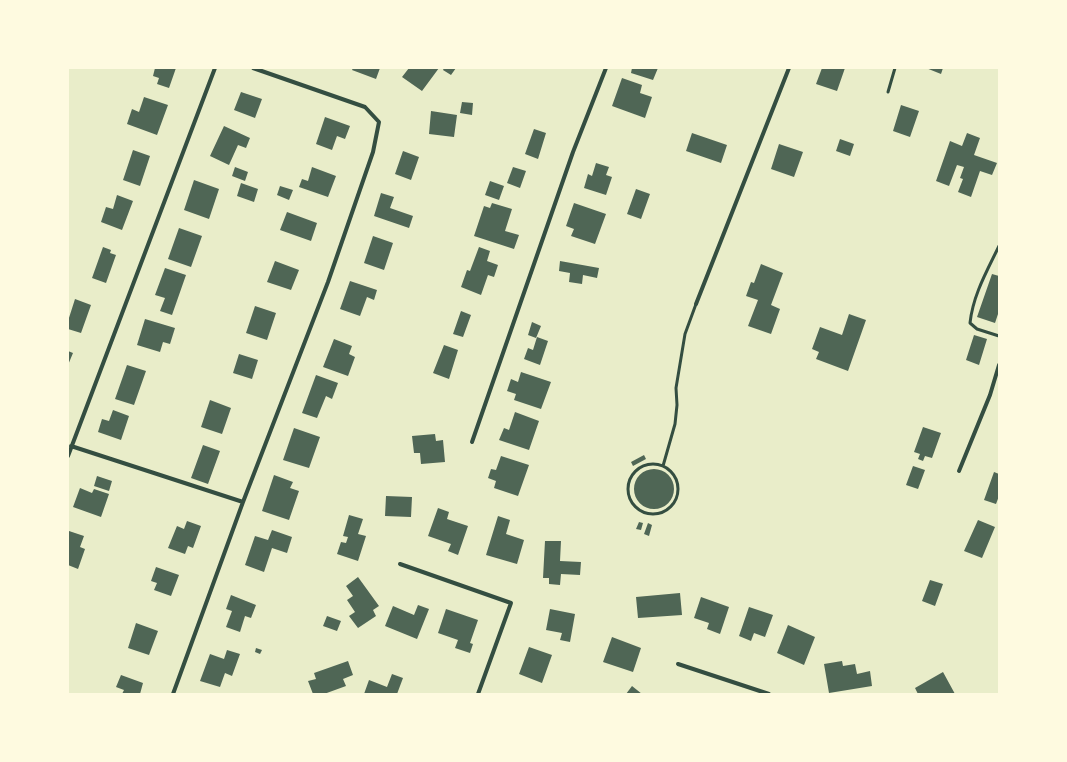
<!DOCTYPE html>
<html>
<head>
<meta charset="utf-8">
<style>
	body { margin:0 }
	#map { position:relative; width:1067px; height:762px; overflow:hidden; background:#e9edc9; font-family:"Nunito Sans",sans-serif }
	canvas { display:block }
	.frame { position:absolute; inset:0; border:69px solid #fefae0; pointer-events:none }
</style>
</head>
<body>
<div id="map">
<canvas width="1067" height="762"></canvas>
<div class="frame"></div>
</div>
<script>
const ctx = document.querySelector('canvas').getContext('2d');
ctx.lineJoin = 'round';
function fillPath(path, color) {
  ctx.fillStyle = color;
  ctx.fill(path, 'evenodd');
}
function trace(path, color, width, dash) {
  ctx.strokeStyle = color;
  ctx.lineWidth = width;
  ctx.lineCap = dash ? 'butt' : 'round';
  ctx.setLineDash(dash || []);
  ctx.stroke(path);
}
const building = new Path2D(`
	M155,68H176L169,88L157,84L159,78L153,76Z
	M353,68H380L376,79L352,70Z
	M409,68H439L422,91L402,77Z
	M444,68H456L451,75L443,70Z
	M632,68H658L653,80L631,73Z
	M822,68H845L837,91L816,84Z
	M926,68H943L941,74Z
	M622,78L642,85L640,93L652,97L645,118L612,106Z
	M241,92L262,99L255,118L234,110Z
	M144,97L168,105L157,135L127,124L132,109L139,112Z
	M462,102L473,103L472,115L460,113Z
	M901,105L919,111L910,137L893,131Z
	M431,111L457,115L454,137L429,134Z
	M325,117L350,126L345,139L337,136L332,150L316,144Z
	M224,126L250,138L246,148L238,145L229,165L210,156Z
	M534,129L546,133L538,159L525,154Z
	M692,133L727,145L721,163L686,151Z
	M967,133L980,138L974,155L997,163L992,175L980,171L971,197L958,192L963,179L960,178L964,167L957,165L949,186L936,181L950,141L962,146Z
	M840,139L854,144L850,156L836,151Z
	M779,144L803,152L794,177L771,169Z
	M133,150L150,156L140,186L123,180Z
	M403,151L419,157L411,180L395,174Z
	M596,163L609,167L606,175L612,177L606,195L584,188L588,174L592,176Z
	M235,167L248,172L245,181L232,176Z
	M312,167L336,176L328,197L299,187L302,179L308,181Z
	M513,167L526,171L520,188L507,183Z
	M194,180L219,189L209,219L184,210Z
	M490,181L504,186L499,200L485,195Z
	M241,183L258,189L254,202L237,196Z
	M280,186L293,190L289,200L277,195Z
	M636,189L650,194L641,219L627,214Z
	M381,193L394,197L390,208L413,216L409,228L374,216Z
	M117,195L133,201L122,230L101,222L106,207L113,209Z
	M492,203L512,209L505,231L519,235L514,249L474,236L484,206L490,208Z
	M574,203L606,214L595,244L571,236L574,229L566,226Z
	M287,212L317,223L311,241L280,230Z
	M179,228L202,236L191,267L168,259Z
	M373,236L393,243L384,270L364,263Z
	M103,247L111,250L110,253L116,255L106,283L92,278Z
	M479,247L490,251L487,261L498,265L494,277L488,275L481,295L461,287L467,270L470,271Z
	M275,261L299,270L291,290L267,282Z
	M560,261L599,268L597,278L583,275L582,284L569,282L570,273L559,271Z
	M761,264L783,273L771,305L780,309L771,334L748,326L758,300L746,296L751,282L754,283Z
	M165,268L186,275L172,315L160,311L165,298L155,295Z
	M992,274L999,276V311L995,323L977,317Z
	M350,281L377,290L374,300L367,297L360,316L340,309Z
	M75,299L91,305L81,333L68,329V321Z
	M255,306L276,313L267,340L246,333Z
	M461,311L471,315L463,337L453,334Z
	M849,314L866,320L848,371L816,359L819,352L812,349L820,327L842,335Z
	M145,319L175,328L170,344L163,342L160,352L137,345Z
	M532,322L541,326L536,338L528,335Z
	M974,335L987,339L979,365L966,360Z
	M537,337L548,341L540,365L524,359L528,348L533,350Z
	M334,339L352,346L349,354L355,357L348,376L323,367Z
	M444,345L458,350L449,379L433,373Z
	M68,351L73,353L68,365Z
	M239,354L258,360L252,379L233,373Z
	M127,365L146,371L134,405L115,399Z
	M521,372L551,382L541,409L514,400L516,394L507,391L511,379L518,382Z
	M316,375L338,383L332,399L326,396L317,418L302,413Z
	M210,400L231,408L222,434L201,427Z
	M113,410L129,416L121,440L98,432L102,419L109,421Z
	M515,412L539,421L529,450L499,440L504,428L509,430Z
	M923,427L941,433L932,458L925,456L923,461L918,459L920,454L914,452Z
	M294,428L320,437L309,468L283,460Z
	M435,434L436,441L443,440L445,462L421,464L420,453H414L412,436Z
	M203,445L220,451L208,484L191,478Z
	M644,455L646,459L633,466L631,462Z
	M501,456L529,465L518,496L494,488L496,481L488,478L491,469L496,470Z
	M913,466L925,470L918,489L906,485Z
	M634 489a20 20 0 1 1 40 0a20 20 0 1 1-40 0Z
	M994,472L999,474V496L996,504L984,500Z
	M274,475L293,482L290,488L299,491L289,520L262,511Z
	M97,476L112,481L109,491L94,486Z
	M80,488L92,493L94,489L109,494L101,517L73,507Z
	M386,496L412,497L411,517L385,516Z
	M438,508L449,512L447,519L468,526L458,555L448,551L451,544L428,536Z
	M349,515L363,519L358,534L366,536L358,561L337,554L341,542L346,543L348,537L343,536Z
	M498,516L510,520L506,534L524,540L517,564L486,555Z
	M978,520L995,527L982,558L964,551Z
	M187,521L201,526L193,548L188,546L185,554L168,548L177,526L184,529Z
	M639,522L643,523L641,530L636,529Z
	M648,523L652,525L649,536L644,534Z
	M272,530L292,537L287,553L272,548L264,572L245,565L255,536L268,540Z
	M69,531L84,536L80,547L85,549L78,569L68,565Z
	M545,541H561L560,561L581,562L580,575L561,574L560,585L549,584V578H543Z
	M156,567L179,575L171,596L154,590L157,583L151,581Z
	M358,577L379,606L373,610L376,616L358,628L349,616L355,612L347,600L353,596L346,586Z
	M930,580L943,584L935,606L922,601Z
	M680,593L682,615L638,618L636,597Z
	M231,595L256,605L251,618L245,616L240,632L226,627L232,611L226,609Z
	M701,597L729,607L720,634L707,629L709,623L694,618Z
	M418,605L429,609L417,639L385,626L393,606L414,615Z
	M749,607L773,615L765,637L754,633L751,641L739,636Z
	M446,609L478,620L470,643L473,644L470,653L455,648L458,640L438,633Z
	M550,609L575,614L570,642L560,640L562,633L546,630Z
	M327,616L341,621L337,631L323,626Z
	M136,623L158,631L149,655L128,648Z
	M788,625L815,637L804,665L777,653Z
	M612,637L641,648L633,672L603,662Z
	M529,647L552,655L542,683L519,674Z
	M256,648L262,650L260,654L255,652Z
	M227,650L240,654L232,676L225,673L220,687L200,681L210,654L224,659Z
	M348,661L353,675L343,679L346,686L324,694H313L308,681L316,679L314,673Z
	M842,661L843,666L855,664L857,674L870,671L872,686L829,693L824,664Z
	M943,672L955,694H918L915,688Z
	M392,674L403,678L397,694H364L369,680L387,687Z
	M121,675L143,683L140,694H122L124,690L116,687Z
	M632,686L642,694H626Z`);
const service = new Path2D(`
	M888,92L895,68
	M999,246C987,271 973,295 970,323L977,329L999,336
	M628 489a25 25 0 1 1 50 0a25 25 0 1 1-50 0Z
	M663,466L675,424L677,405L676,388L685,334L696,304`);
const minor = new Path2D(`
	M696,304L789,68
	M472,442L573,152L606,68
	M71,446L243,502
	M68,456L215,68
	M959,471L990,395L999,365
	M400,564L511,603L478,694
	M678,664L769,694
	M173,694L243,502L328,282L373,152L379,122L365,107L253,68`);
fillPath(building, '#4f6655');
trace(service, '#344e41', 3);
trace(minor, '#344e41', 4);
</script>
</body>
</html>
